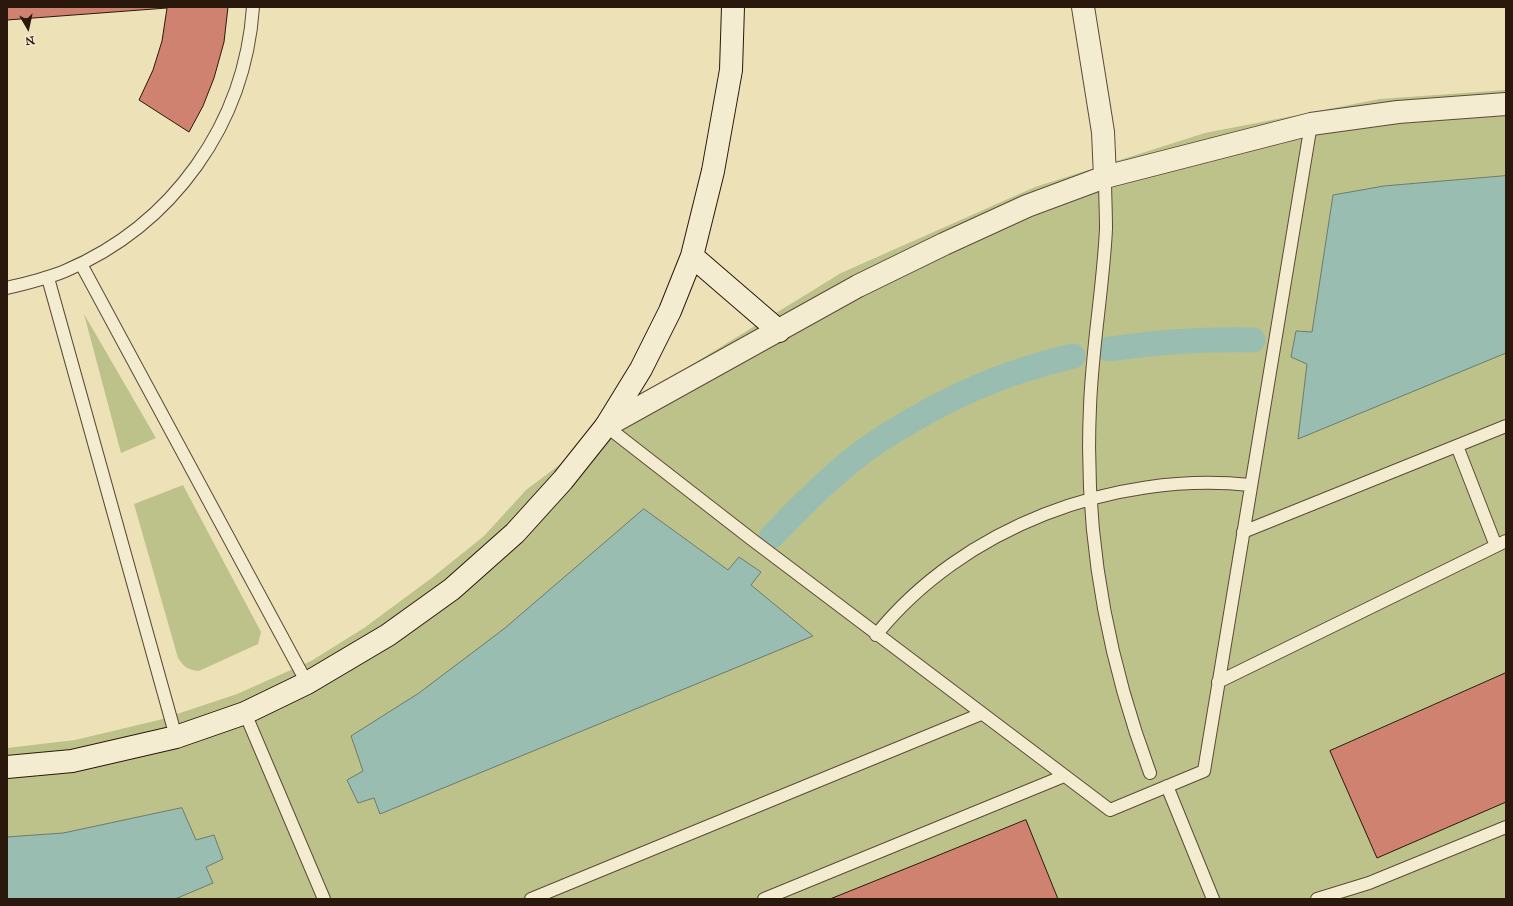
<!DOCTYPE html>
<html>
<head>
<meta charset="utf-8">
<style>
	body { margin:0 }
	#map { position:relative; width:1513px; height:906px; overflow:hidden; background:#ede1b7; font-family:"IM FELL Great Primer",serif }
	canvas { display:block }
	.frame { position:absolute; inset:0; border:8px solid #2b180d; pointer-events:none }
	.north { position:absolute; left:8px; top:8px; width:40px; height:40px; -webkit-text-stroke:3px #f3ecd0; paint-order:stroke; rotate:171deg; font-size:11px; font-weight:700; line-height:16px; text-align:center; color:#2b180d }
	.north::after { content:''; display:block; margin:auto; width:14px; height:18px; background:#2b180d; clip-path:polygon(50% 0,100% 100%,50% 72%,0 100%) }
</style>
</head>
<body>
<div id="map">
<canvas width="1513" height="906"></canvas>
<div class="frame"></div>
<div class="north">N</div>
</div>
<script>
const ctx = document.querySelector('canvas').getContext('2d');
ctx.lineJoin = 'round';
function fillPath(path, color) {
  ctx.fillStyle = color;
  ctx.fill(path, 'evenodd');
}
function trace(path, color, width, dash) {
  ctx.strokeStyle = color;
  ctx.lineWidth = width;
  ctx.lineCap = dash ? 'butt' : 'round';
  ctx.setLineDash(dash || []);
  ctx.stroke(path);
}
const green = new Path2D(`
	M1506,90V899H7V748L75,740L159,720L237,694L311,661L364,628L433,577L484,536L526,490L693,364L841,273L1035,187L1205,133L1380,99Z
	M84,314L156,438L121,453Z
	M183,485L261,632L258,644L199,671C188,670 184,667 178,658L134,504Z`);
const water = new Path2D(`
	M1506,176V353L1298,439L1307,364L1291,357L1296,331L1312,332L1333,195L1384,186Z
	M644,509L728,570L739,557L761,572L751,585L813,636L380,814L374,798L358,803L347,780L363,771L351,736L419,693L505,628Z
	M182,808L196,840L214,835L223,859L206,867L213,883L175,899H7V837L63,833Z`);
const canal = new Path2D(`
	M1109,349C1157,342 1204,339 1253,340
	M772,536C808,499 845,461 889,434C931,408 978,384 1026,369C1041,364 1057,360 1073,356`);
const building = new Path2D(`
	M7,7H228L224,42L214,78L203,106L189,132L139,100L153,70L162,41L167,8L7,20Z
	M1506,673V802L1377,858L1330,751Z
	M1026,820L1058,899H830L922,862Z`);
const lane = new Path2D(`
	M1105,177C1105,194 1106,212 1106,229C1103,289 1092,348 1090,407C1084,535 1106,655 1150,773
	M81,264L307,683
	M48,278L176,737
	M7,288C27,283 46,279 65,271C173,225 245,124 253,7
	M606,426L750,538L1110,810L1204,771L1311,124
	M1457,446L1496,546
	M1243,532L1506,426
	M876,635C963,527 1114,471 1250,485
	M1218,682L1506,541
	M245,713L324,899
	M1167,786L1213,899
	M531,899L981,714
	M764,899L1064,776
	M1317,899L1369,883L1506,827`);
const street = new Path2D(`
	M1083,7L1103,132L1105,177
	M606,426L858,286L944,244L1027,206L1105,177L1311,124L1398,112L1506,104`);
const secondary = new Path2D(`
	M692,256L779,331
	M7,767L72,761L176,737L245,713L307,683L388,635L452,589L515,533L563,480L606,426L641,369L670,311L692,256L713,171L731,70L733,7`);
fillPath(green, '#bdc28b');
fillPath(water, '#99bdb0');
trace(water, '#6d7b6f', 1);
trace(canal, '#99bdb0', 25);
fillPath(building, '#ce826f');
trace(building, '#2b180d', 1);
trace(lane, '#5c4a38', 14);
trace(street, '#5c4a38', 24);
trace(secondary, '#2b180d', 24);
trace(lane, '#f3ecd0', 12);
trace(street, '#f3ecd0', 22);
trace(secondary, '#f3ecd0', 22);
</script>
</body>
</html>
